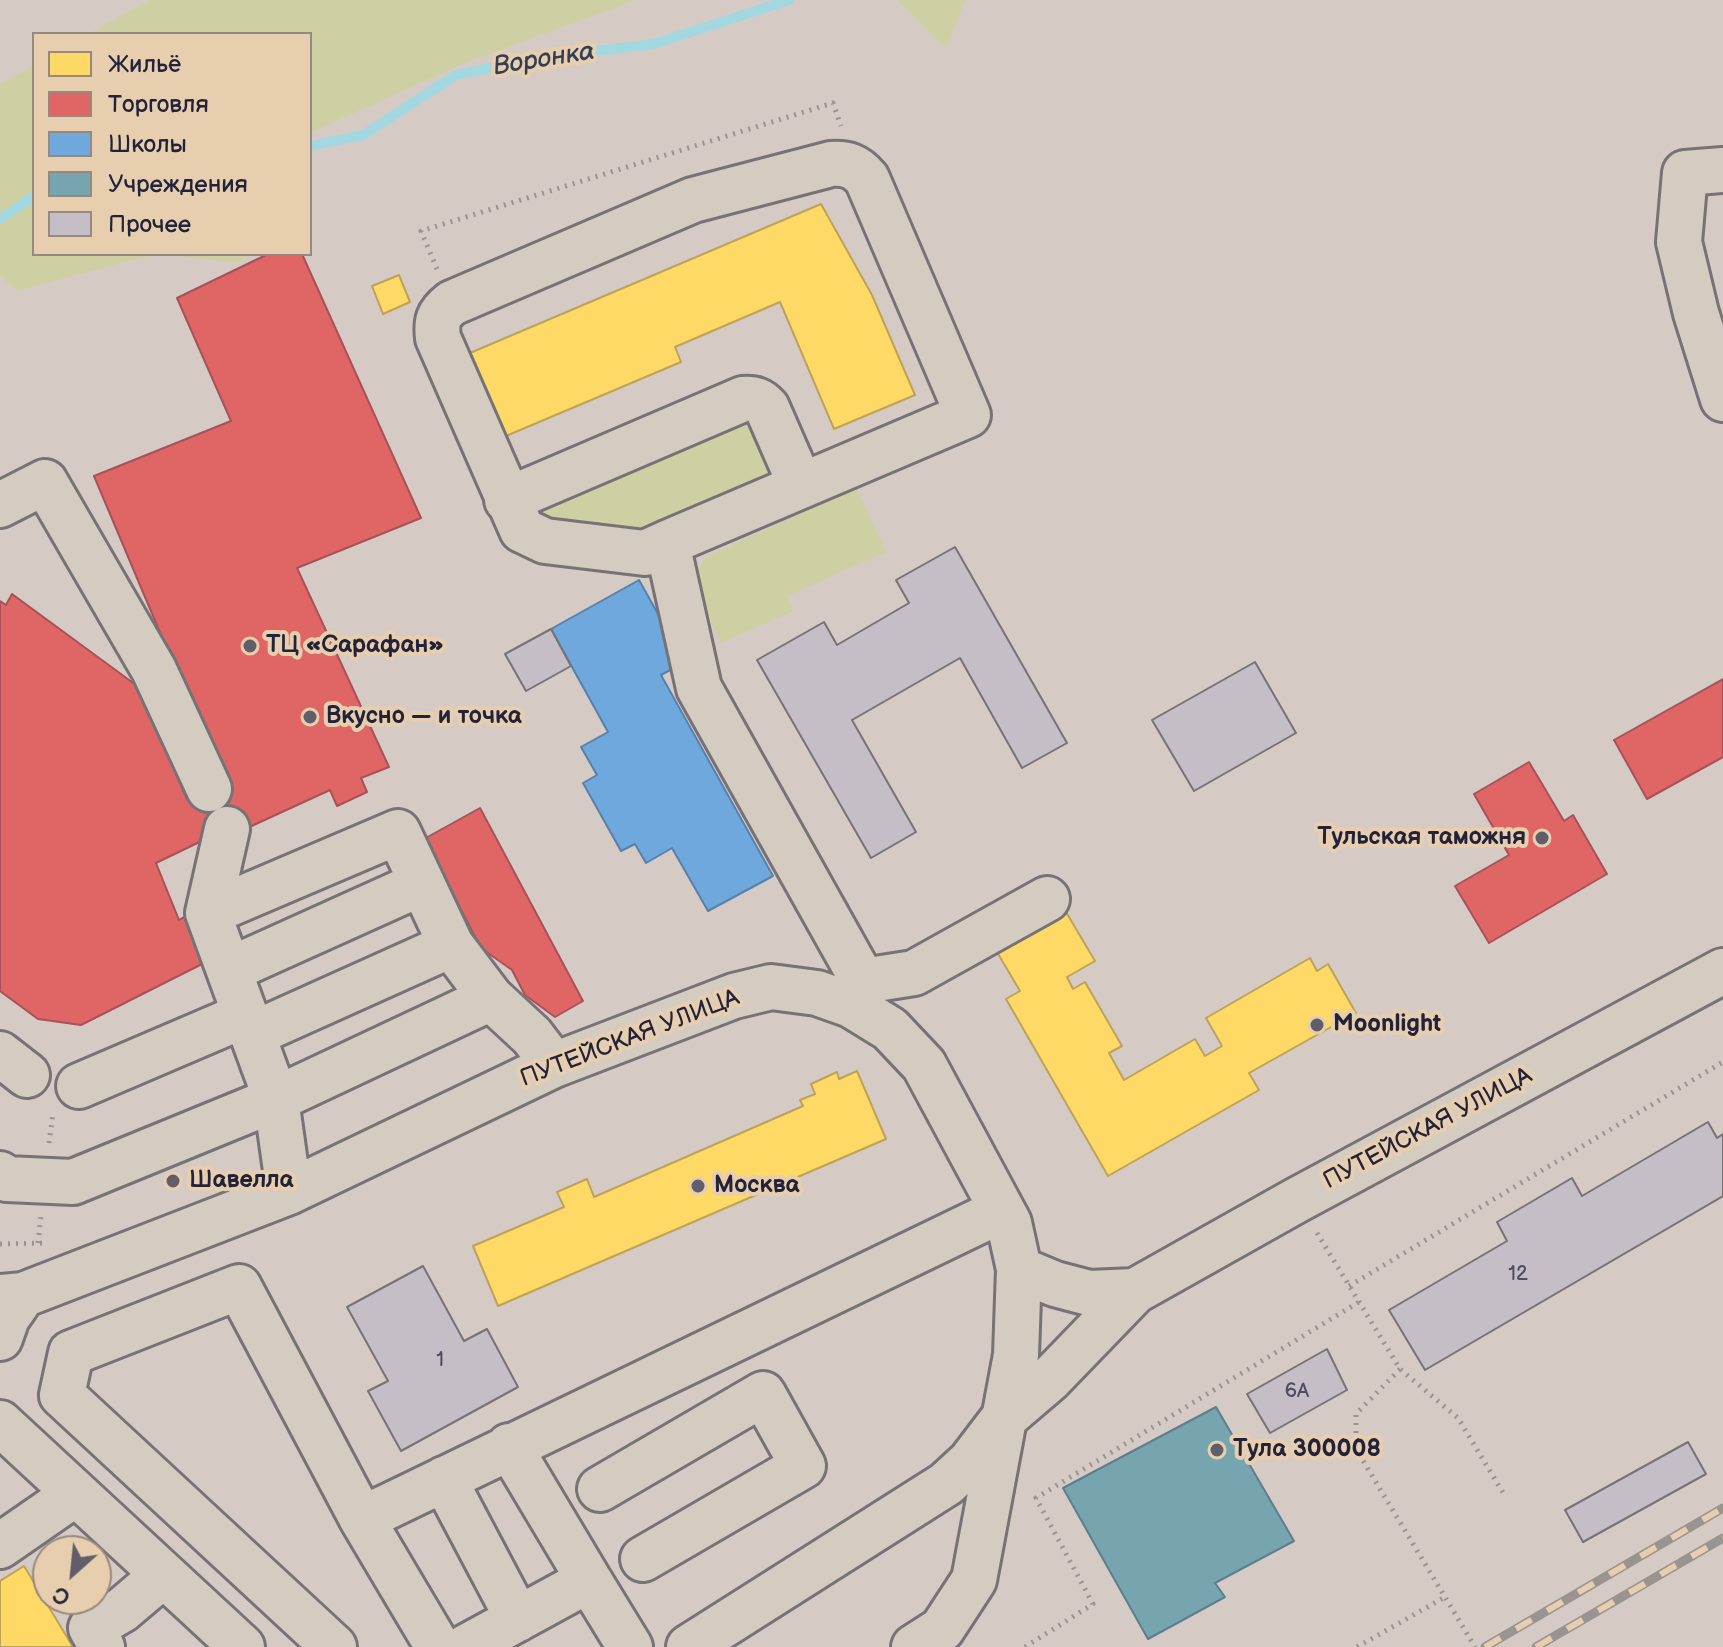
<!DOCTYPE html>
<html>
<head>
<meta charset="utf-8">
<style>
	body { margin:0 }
	#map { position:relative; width:1723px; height:1647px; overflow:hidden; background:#d6cac5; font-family:"Balsamiq Sans",sans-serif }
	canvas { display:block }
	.legend { position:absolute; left:32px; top:32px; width:280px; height:224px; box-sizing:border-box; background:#e6ceae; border:2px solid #988980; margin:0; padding:10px 14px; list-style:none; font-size:24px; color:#22223b }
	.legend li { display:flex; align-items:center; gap:16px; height:40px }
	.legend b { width:40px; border:2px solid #988980 }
	.north { position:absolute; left:32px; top:1535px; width:80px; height:80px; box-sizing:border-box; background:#e6ceae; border:2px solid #988980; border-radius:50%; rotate:207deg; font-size:22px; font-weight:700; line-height:32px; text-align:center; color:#22223b }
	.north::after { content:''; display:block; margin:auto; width:28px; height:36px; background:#615d6b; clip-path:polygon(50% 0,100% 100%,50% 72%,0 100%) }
</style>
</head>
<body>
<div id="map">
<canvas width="1723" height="1647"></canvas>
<ul class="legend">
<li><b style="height:22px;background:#ffd966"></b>Жильё</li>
<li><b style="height:22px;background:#e06666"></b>Торговля</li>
<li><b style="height:22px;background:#6fa8dc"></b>Школы</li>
<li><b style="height:22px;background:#76a5af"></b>Учреждения</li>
<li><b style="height:22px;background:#c6bec6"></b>Прочее</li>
</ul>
<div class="north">С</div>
</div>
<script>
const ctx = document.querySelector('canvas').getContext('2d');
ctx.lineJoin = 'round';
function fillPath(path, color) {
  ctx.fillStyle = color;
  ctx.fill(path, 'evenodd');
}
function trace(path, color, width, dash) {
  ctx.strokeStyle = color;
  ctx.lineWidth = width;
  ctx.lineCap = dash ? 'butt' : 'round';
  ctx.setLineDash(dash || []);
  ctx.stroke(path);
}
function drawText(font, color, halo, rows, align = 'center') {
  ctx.font = font + ' "Balsamiq Sans",sans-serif';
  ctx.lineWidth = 8;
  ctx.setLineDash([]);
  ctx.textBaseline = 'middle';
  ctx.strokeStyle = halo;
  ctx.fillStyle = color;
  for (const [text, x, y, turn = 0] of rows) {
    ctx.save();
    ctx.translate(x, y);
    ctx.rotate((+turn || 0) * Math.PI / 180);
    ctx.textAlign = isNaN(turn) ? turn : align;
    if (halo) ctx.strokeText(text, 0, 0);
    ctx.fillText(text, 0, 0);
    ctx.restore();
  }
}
const green = new Path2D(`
	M149,0H636L462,64L310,133V34H89Z
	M897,0H965L946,48Z
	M34,65V254H155L17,291L0,276V84Z
	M162,254H254L236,263Z
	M736,417L755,428L772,467L765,485L644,536L547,526L537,501Z
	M856,488L886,552L787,596L793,611L721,643C709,616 679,578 710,555Z`);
const homes = new Path2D(`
	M821,204L872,295L915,395L834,429L780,302L675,347L681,362L506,436L470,353Z
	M399,275L410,302L383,314L372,286Z
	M1066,912L1095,961L1067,977L1073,989L1085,982L1122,1046L1109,1053L1124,1080L1195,1039L1205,1056L1222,1046L1206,1018L1310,958L1317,971L1328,964L1356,1013L1249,1073L1259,1090L1108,1176L1006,999L1020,991L997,952Z
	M857,1071L886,1139L498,1306L473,1246L564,1207L557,1192L587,1179L594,1197L803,1106L800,1100L815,1094L811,1084L837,1072L839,1079Z
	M24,1566L73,1647H0V1581Z`);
const shops = new Path2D(`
	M268,254H302L421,518L297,568L389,767L361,778L367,792L337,806L330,790L245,829L243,821L156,863L179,920L184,917L206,962L81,1025L38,1019L0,991V601L6,605L12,594L140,688L187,799L223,782L94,476L231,421L177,298Z
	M1723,679V757L1647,799L1614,740Z
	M1529,762L1564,821L1573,815L1607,874L1489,943L1455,886L1509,855L1474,794Z
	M480,808L583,1001L555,1017L525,995L512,970L481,948L424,839Z`);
const schools = new Path2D(`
	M639,580L685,662L661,675L773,876L708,911L672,848L646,863L635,844L621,851L583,783L597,775L581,747L608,732L551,629Z`);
const public = new Path2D(`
	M1216,1407L1294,1541L1215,1583L1225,1597L1148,1639L1063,1488Z`);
const stream = new Path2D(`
	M310,146L363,135L456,75L545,57L654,44L789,0
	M0,219L34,196`);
const building = new Path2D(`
	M955,547L1067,743L1022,768L960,658L852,720L916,832L871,858L757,660L824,622L837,645L909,603L896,580Z
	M551,629L571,666L526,691L505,654Z
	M1255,662L1296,733L1194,791L1152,720Z
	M1708,1122L1717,1138L1723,1134V1196L1425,1370L1389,1310L1507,1241L1497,1222L1572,1178L1582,1196Z
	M423,1266L464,1341L487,1329L518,1387L401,1451L368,1391L388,1381L347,1307Z
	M1327,1349L1347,1390L1270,1433L1247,1394Z
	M1688,1442L1706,1474L1583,1542L1565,1510Z`);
const path = new Path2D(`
	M437,269L421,231L833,103L841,126
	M49,1143L53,1113
	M1317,1233L1400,1369L1458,1418L1505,1496
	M38,1243L41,1216
	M0,1244L47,1243
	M1349,1286L1723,1062
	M1400,1369L1356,1414V1449L1475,1647
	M1025,1647L1093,1604L1036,1498L1359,1302
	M1357,1647L1445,1597`);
const minor = new Path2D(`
	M1723,170L1685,173L1679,242L1696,313L1723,399
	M507,500L743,399C754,398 760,400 767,408L801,486
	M0,505L45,482L154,670L209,789
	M667,543L968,415L867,179C856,166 847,163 831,164L693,200L452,303C438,314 436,321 438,338L522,530L545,541L645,553L667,543L699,688L863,981L851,1005
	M227,829L208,913L276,1099L289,1192
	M208,913L398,832L451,945L491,998L532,1036L554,1065
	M229,970L422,883
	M863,981L914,973L1047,899
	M253,1034L451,945
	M0,1054L27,1075
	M79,1086L245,1015
	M0,1174L7,1179L73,1182L276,1099L491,998
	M1019,1269L1055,1284L1089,1293L1135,1291
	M0,1297L23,1295L289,1192L554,1065L734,996L771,987L817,993L851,1005L890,1029L924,1065L1009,1223L1019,1269L1016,1355L974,1580L942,1629L914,1647
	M0,1338L7,1318L23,1295
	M0,1423L242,1647
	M444,1479L518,1619
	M600,1489L763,1394L803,1466L643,1559
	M362,1519L1002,1210
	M0,1546L75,1494
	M589,1580L630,1647
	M102,1647L91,1628L122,1610L162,1576
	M334,1647L62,1395L71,1353L239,1287L362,1519L438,1647
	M466,1647L589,1580L509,1446
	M689,1647L946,1484L970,1462L1002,1420L1050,1379L1135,1291L1297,1200L1723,971`);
const rail = new Path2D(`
	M1485,1647L1723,1508
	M1536,1647L1723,1538`);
const markers = [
	[250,646,8,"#615d6b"],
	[310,717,8,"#615d6b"],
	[1542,838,8,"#615d6b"],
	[1317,1025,8,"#615d6b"],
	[173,1181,8,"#615d6b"],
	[698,1186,8,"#615d6b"],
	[1217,1450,8,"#615d6b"]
];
const numberNames = [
	["12",1518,1275],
	["1",440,1361],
	["6А",1297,1392]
];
const poiNames = [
	["ТЦ «Сарафан»",266,646],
	["Вкусно — и точка",326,717],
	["Тульская таможня",1526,838,"right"],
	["Moonlight",1333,1025],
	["Шавелла",189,1181],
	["Москва",714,1186],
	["Тула 300008",1233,1450]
];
const streetNames = [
	["ПУТЕЙСКАЯ УЛИЦА",630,1039,-21],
	["ПУТЕЙСКАЯ УЛИЦА",1428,1129,-28]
];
const waterNames = [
	["Воронка",544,60,-9]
];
fillPath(green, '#ced0a3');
fillPath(homes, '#ffd966');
trace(homes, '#bda259', 2);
fillPath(shops, '#e06666');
trace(shops, '#a75259', 2);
fillPath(schools, '#6fa8dc');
trace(schools, '#5880ac', 2);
fillPath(public, '#76a5af');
trace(public, '#5d7e8c', 2);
trace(stream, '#a4d8e0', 10);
fillPath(building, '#c6bec6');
trace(building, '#777275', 2);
trace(minor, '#777275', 50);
trace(path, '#9a9491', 5, [2, 6]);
trace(minor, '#d4cbc1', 44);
trace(rail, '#9a9491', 9);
trace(rail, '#e6ceae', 6, [18]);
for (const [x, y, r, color] of markers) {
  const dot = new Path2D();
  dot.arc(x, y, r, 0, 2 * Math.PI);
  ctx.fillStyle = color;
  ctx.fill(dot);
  trace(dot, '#e6ceae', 3);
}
drawText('20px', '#4e4c60', null, numberNames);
drawText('bold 24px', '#22223b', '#e6ceae', poiNames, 'left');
drawText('24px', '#22223b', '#e6ceae', streetNames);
drawText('italic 26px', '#323e55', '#e6ceae', waterNames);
</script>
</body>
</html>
